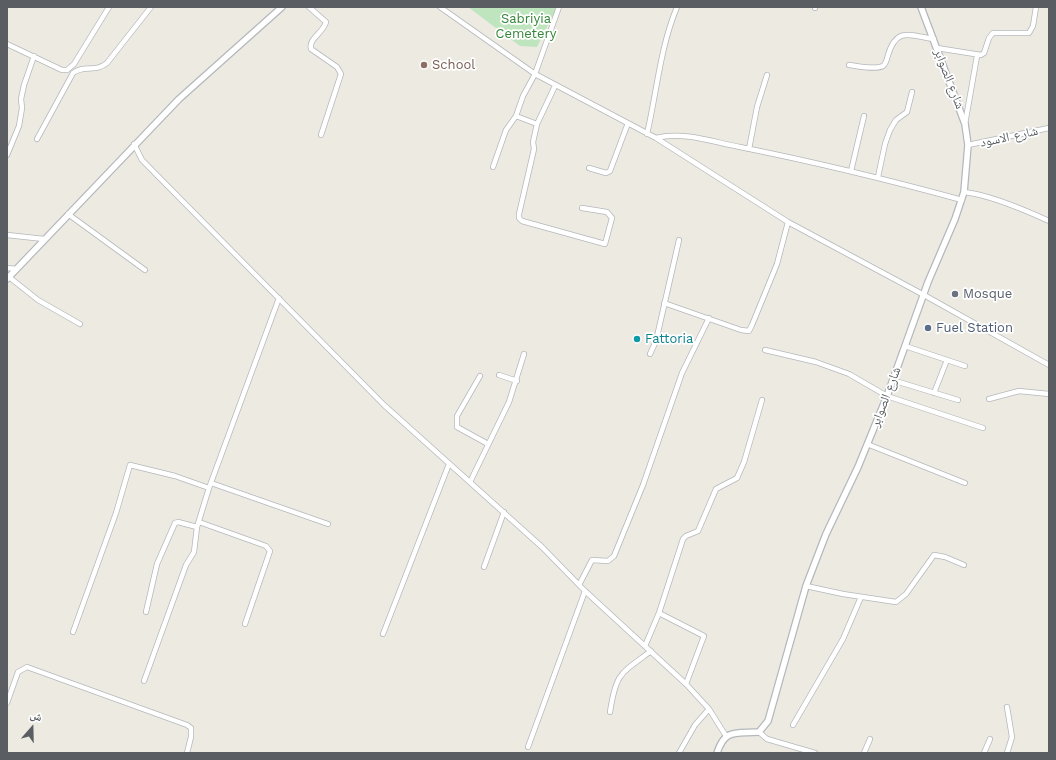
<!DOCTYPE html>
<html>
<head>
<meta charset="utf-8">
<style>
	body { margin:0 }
	#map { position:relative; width:1056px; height:760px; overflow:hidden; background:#edeae2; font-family:"Work Sans","Noto Naskh Arabic",sans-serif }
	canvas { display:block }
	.frame { position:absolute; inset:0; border:8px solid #5a5e62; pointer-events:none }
	.north { position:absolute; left:12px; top:708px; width:40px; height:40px; -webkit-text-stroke:3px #fff; paint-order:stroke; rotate:20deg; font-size:11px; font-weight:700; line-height:16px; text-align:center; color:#5a5e62 }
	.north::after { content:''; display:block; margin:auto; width:14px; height:18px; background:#5a5e62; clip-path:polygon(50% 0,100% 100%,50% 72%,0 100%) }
</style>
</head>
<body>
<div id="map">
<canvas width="1056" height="760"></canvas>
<div class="frame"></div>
<div class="north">ش</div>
</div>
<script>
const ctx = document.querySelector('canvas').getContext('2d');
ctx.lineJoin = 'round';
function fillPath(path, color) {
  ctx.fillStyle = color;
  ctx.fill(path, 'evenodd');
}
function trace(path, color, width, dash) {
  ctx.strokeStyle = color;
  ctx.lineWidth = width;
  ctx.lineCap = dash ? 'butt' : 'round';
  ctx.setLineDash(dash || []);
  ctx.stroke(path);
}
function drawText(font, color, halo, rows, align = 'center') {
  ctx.font = font + ' "Work Sans","Noto Naskh Arabic",sans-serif';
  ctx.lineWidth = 3.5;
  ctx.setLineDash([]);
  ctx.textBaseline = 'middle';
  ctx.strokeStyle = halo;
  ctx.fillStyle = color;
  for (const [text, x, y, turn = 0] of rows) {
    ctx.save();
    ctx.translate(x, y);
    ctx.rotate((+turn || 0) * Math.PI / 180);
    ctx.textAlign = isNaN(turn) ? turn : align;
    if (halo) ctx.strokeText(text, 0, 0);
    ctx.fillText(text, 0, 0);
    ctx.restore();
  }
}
const green = new Path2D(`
	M468,7H557L537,47L520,46Z`);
const minor = new Path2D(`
	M309,7L326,22C324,32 308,39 311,49L337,67L341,74L321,135
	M440,7L535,74L656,138L788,222L924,295L1049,365
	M815,8V7
	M7,44L62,70H67L74,64L109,7
	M937,48L981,55L984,53L989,38L993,33H1029L1033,26L1036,7
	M849,65C858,66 875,70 883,66C886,64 887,59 888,55C897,26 910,36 934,39
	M555,86L537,124L516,116L523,96L535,74L559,7
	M537,124L533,142L534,149L519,214V218L522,221L605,244L612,218L607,212L582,208
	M965,124L977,56
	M647,134C657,91 660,48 677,7
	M656,138C683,131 713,142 740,147C815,162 889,180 962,200
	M37,139L73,73C84,64 95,73 107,63L151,7
	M134,144L142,160L384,405L542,547L585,591L686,684L709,709L726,736
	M968,145L1049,128
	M749,149L757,107L767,75
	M7,155L19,126L22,108L21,99L24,85L34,56
	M493,167L506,130L516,116
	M589,168L606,173L610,171L628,123
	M851,171L864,116
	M878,177L885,144L890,130L896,120L907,112L912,92
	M964,192C990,195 1025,210 1049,221
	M68,214L145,270
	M7,235L44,239
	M7,268L16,269
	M9,277L38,300L80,324
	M664,303L741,330L749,331L752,325L777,264L788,222
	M905,346L965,366
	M765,350L816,362L849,374L887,396L983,428
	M650,354L656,341L679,240
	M499,375L517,381
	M480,376L457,416V427L488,444
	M892,380L958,400
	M934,393L947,360
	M989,399L1019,391L1049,394
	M867,444L965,483
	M470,482L509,402L524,354
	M211,483L328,524
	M199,522L266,546L270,551L245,624
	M484,567L504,512
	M579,585L592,560L608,561L614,556L643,485L682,373L709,318
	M806,586L843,594L896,602L906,594L934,555L945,557L964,565
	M146,612L157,564L175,523L178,522L197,527
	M659,613L704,636L686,684
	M73,632L116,513L130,465L175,476L209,488
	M383,634L449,464
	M645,646L659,613L683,539L686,536L698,531L716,489L737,478L744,462L762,400
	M144,681L186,565L194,552L197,527L209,488L279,298
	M7,703L18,672L27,667L187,725L191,728V737L187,753
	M1007,707L1012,737L1007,753
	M610,712C616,673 620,674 651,651
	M793,725L843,639L861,597
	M759,732L767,739L815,753
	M528,747L585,591
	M679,753L695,725L709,709
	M864,753L870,739
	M984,753L990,739`);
const tertiary = new Path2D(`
	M7,279L179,99L282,7
	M717,753C725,728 736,734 759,732L768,721L806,586L826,534L858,467L887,396L928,282L955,219L964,192L968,145L965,124L921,7`);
const markers = [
	[424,65,4,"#8d6e63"],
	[955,294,4,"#6b7280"],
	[928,328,4,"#5c6f8a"],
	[637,339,4,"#0f9aa8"]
];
const parkNames = [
	["Sabriyia",526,19],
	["Cemetery",526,34]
];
const educationNames = [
	["School",432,65]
];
const streetNames = [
	["شارع الصوابر",949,79,69],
	["شارع الاسود",1009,137,-12],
	["شارع الصوابر",886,397,-69]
];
const worshipNames = [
	["Mosque",963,294]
];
const serviceNames = [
	["Fuel Station",936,328]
];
const cultureNames = [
	["Fattoria",645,339]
];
fillPath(green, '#bee5be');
trace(minor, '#b4b8bc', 6);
trace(tertiary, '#b4b8bc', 8);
trace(minor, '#fff', 4.5);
trace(tertiary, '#fff', 5.5);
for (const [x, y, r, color] of markers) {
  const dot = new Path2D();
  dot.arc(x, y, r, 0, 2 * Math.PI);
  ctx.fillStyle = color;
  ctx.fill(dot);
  trace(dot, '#fff', 1.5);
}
drawText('13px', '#368639', '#fff', parkNames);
drawText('13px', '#785e54', '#fff', educationNames, 'left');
drawText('13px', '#5a5e62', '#fff', streetNames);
drawText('13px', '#5b616d', '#fff', worshipNames, 'left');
drawText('13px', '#4e5e75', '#fff', serviceNames, 'left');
drawText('13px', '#0d838f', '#fff', cultureNames, 'left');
</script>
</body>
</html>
